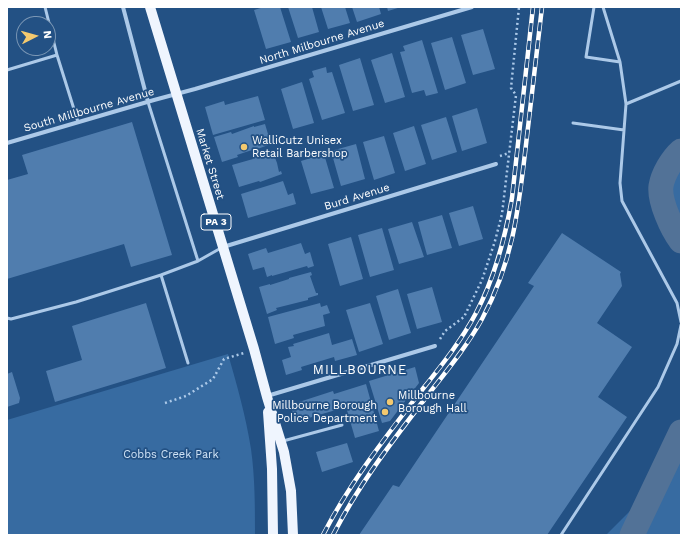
<!DOCTYPE html>
<html>
<head>
<meta charset="utf-8">
<style>
	body { margin:0 }
	#map { position:relative; width:688px; height:542px; overflow:hidden; background:#235184; font-family:"Work Sans",sans-serif }
	canvas { display:block }
	.frame { position:absolute; inset:0; border:8px solid #fff; pointer-events:none }
	.north { position:absolute; left:16px; top:16px; width:40px; height:40px; box-sizing:border-box; background:#235184; border:1px solid #7b97b5; border-radius:50%; rotate:84deg; font-size:11px; font-weight:700; line-height:16px; text-align:center; color:#fff }
	.north::after { content:''; display:block; margin:auto; width:14px; height:18px; background:#f3c96f; clip-path:polygon(50% 0,100% 100%,50% 72%,0 100%) }
</style>
</head>
<body>
<div id="map">
<canvas width="688" height="542"></canvas>
<div class="frame"></div>
<div class="north">N</div>
</div>
<script>
const ctx = document.querySelector('canvas').getContext('2d');
ctx.lineJoin = 'round';
function fillPath(path, color) {
  ctx.fillStyle = color;
  ctx.fill(path, 'evenodd');
}
function trace(path, color, width, dash) {
  ctx.strokeStyle = color;
  ctx.lineWidth = width;
  ctx.lineCap = dash ? 'butt' : 'round';
  ctx.setLineDash(dash || []);
  ctx.stroke(path);
}
function drawText(font, color, halo, rows, align = 'center') {
  ctx.font = font + ' "Work Sans",sans-serif';
  ctx.lineWidth = 3.5;
  ctx.setLineDash([]);
  ctx.textBaseline = 'middle';
  ctx.strokeStyle = halo;
  ctx.fillStyle = color;
  for (const [text, x, y, turn = 0] of rows) {
    ctx.save();
    ctx.translate(x, y);
    ctx.rotate((+turn || 0) * Math.PI / 180);
    ctx.textAlign = isNaN(turn) ? turn : align;
    if (halo) ctx.strokeText(text, 0, 0);
    ctx.fillText(text, 0, 0);
    ctx.restore();
  }
}
const green = new Path2D(`
	M681,155V235L664,208L661,187L672,162Z
	M228,354C237,385 246,417 251,449C255,478 255,506 255,535H7V420Z
	M681,432V535H606L655,486Z`);
const river = new Path2D(`
	M681,151C672,159 663,174 661,186C659,201 672,229 681,241
	M632,535L681,432`);
const building = new Path2D(`
	M264,7H280L291,42L266,49L254,10Z
	M288,7H312L319,32L298,38Z
	M321,7H345L350,23L328,29Z
	M352,7H379L381,14L357,22Z
	M387,7H401L388,11Z
	M483,29L495,69L473,75L461,35Z
	M452,37L466,83L445,90L431,43Z
	M422,40L438,93L426,96L424,90L412,93L400,52L405,51L403,46Z
	M392,53L405,97L385,103L371,60Z
	M360,58L374,105L353,111L339,65Z
	M326,67L327,73L332,72L345,113L322,120L309,79L314,77L312,71Z
	M302,82L314,123L293,129L281,89Z
	M258,96L265,120L213,135L205,107L224,101L225,105Z
	M477,108L487,143L462,151L452,116Z
	M446,117L457,152L432,160L421,125Z
	M132,122L172,255L131,267L124,244L7,279V180L28,174L22,155Z
	M265,124L271,144L252,151V150L237,155L238,157L222,162L214,137L231,132L232,134L254,126V127Z
	M414,126L426,164L405,171L393,133Z
	M384,136L395,173L374,180L363,142Z
	M356,144L365,179L341,186L331,151Z
	M275,151L276,154L274,155L277,163L279,172L281,171L282,174L260,182L259,181L239,187L232,165L253,159L252,157L264,153V154Z
	M324,154L334,188L311,194L301,161Z
	M283,181L288,195L293,193L296,204L248,218L241,194Z
	M473,206L483,239L459,246L449,213Z
	M442,215L452,248L427,255L418,222Z
	M412,222L424,257L399,264L388,229Z
	M382,228L394,270L370,277L358,235Z
	M562,233L621,272L620,274L622,286L597,323L632,347L598,397L627,417L547,535H359L393,485L399,487L534,286L528,283Z
	M351,237L363,279L340,286L328,244Z
	M301,243L305,254L310,252L314,266L308,268L307,266L272,276V275L267,277L264,267L253,270L248,254L266,248L268,253Z
	M311,272L312,275L310,276L316,293H318V295L308,298V300L276,308L277,310L267,314L259,287L270,284V285L289,279V278Z
	M432,287L442,322L417,329L407,294Z
	M398,289L411,333L389,340L376,296Z
	M146,303L166,368L55,402L46,371L82,360L72,326Z
	M320,303L321,307L327,305L330,313L323,315L325,326L293,335L294,338L275,344L268,317Z
	M370,303L383,344L359,352L346,310Z
	M329,333L332,345L352,339L357,355L335,361L334,357L301,367L302,370L286,375L282,360L291,357L288,347L294,346L293,344Z
	M415,367L419,383L390,421L382,423L369,381Z
	M12,372L20,398L19,403L7,407V374Z
	M366,384L379,431L355,438L346,407L295,422L291,407L300,405L299,402L333,391L334,394Z
	M347,443L353,462L322,472L316,452Z`);
const path = new Path2D(`
	M500,156L509,153
	M440,339L445,331L464,317L482,280L495,241L502,214L516,95L511,88L519,7
	M165,403L186,396L213,379L224,359L244,353`);
const service = new Path2D(`
	M45,7L57,55L78,122
	M594,7L586,57L620,62L626,104L620,183L622,201L677,303L681,322
	M603,7L620,62
	M7,70L57,55
	M148,102L198,261
	M626,104L681,81
	M573,123L624,130
	M7,318L11,319L76,302L161,275
	M188,363L161,275L198,261L221,248
	M283,441L342,425
	M561,535L658,387L677,344L681,325`);
const minor = new Path2D(`
	M123,7L148,102
	M7,143L154,100L195,89L472,7
	M223,247L496,164
	M267,396L435,346`);
const primary = new Path2D(`
	M150,7L254,349L267,397L284,452L291,491L293,535
	M268,412L272,469L273,535`);
const rail = new Path2D(`
	M323,535C348,486 381,443 414,400C436,372 459,345 476,313C495,277 505,239 512,198L533,7
	M333,535C358,486 390,444 424,400C444,374 466,348 482,319C515,258 519,203 527,136C532,93 537,50 542,7`);
const markers = [
	[244,147,4,"#f3c96f"],
	[390,402,4,"#f3c96f"],
	[385,412,4,"#f3c96f"]
];
const shields = [
	[216,222,30]
];
const shieldNames = [
	["PA 3",216,222]
];
const streetNames = [
	["North Milbourne Avenue",322,42,-17],
	["South Millbourne Avenue",89,110,-16],
	["Market Street",210,164,73],
	["Burd Avenue",357,197,-17]
];
const poiNames = [
	["WalliCutz Unisex",252,141],
	["Retail Barbershop",252,154],
	["Millbourne",398,396],
	["Borough Hall",398,409],
	["Millbourne Borough",377,406,"right"],
	["Police Department",377,419,"right"]
];
const parkNames = [
	["Cobbs Creek Park",171,455]
];
const quarterNames = [
	["MILLBOURNE",360,370]
];
fillPath(green, '#376ba1');
trace(river, '#527297', 25);
fillPath(building, '#507dae');
trace(path, '#acc9e8', 2.5, [2, 3]);
trace(service, '#acc9e8', 3);
trace(minor, '#acc9e8', 4);
trace(primary, '#eff5fe', 10);
trace(rail, '#fff', 4.5);
trace(rail, '#235184', 3, [9]);
for (const [x, y, r, color] of markers) {
  const dot = new Path2D();
  dot.arc(x, y, r, 0, 2 * Math.PI);
  ctx.fillStyle = color;
  ctx.fill(dot);
  trace(dot, '#235184', 1.5);
}
for (const [x, y, w] of shields) {
  const box = new Path2D();
  box.roundRect(x - w / 2, y - 8, w, 16, 3);
  ctx.fillStyle = '#235184';
  ctx.fill(box);
  trace(box, '#fff', 1);
}
drawText('bold 10px', '#fff', null, shieldNames);
drawText('11px', '#fff', '#235184', streetNames);
drawText('11px', '#fff', '#235184', poiNames, 'left');
drawText('11px', '#d0e3f6', '#235184', parkNames);
ctx.letterSpacing = '1px';
drawText('13px', '#fff', '#235184', quarterNames);
ctx.letterSpacing = '0px';
</script>
</body>
</html>
